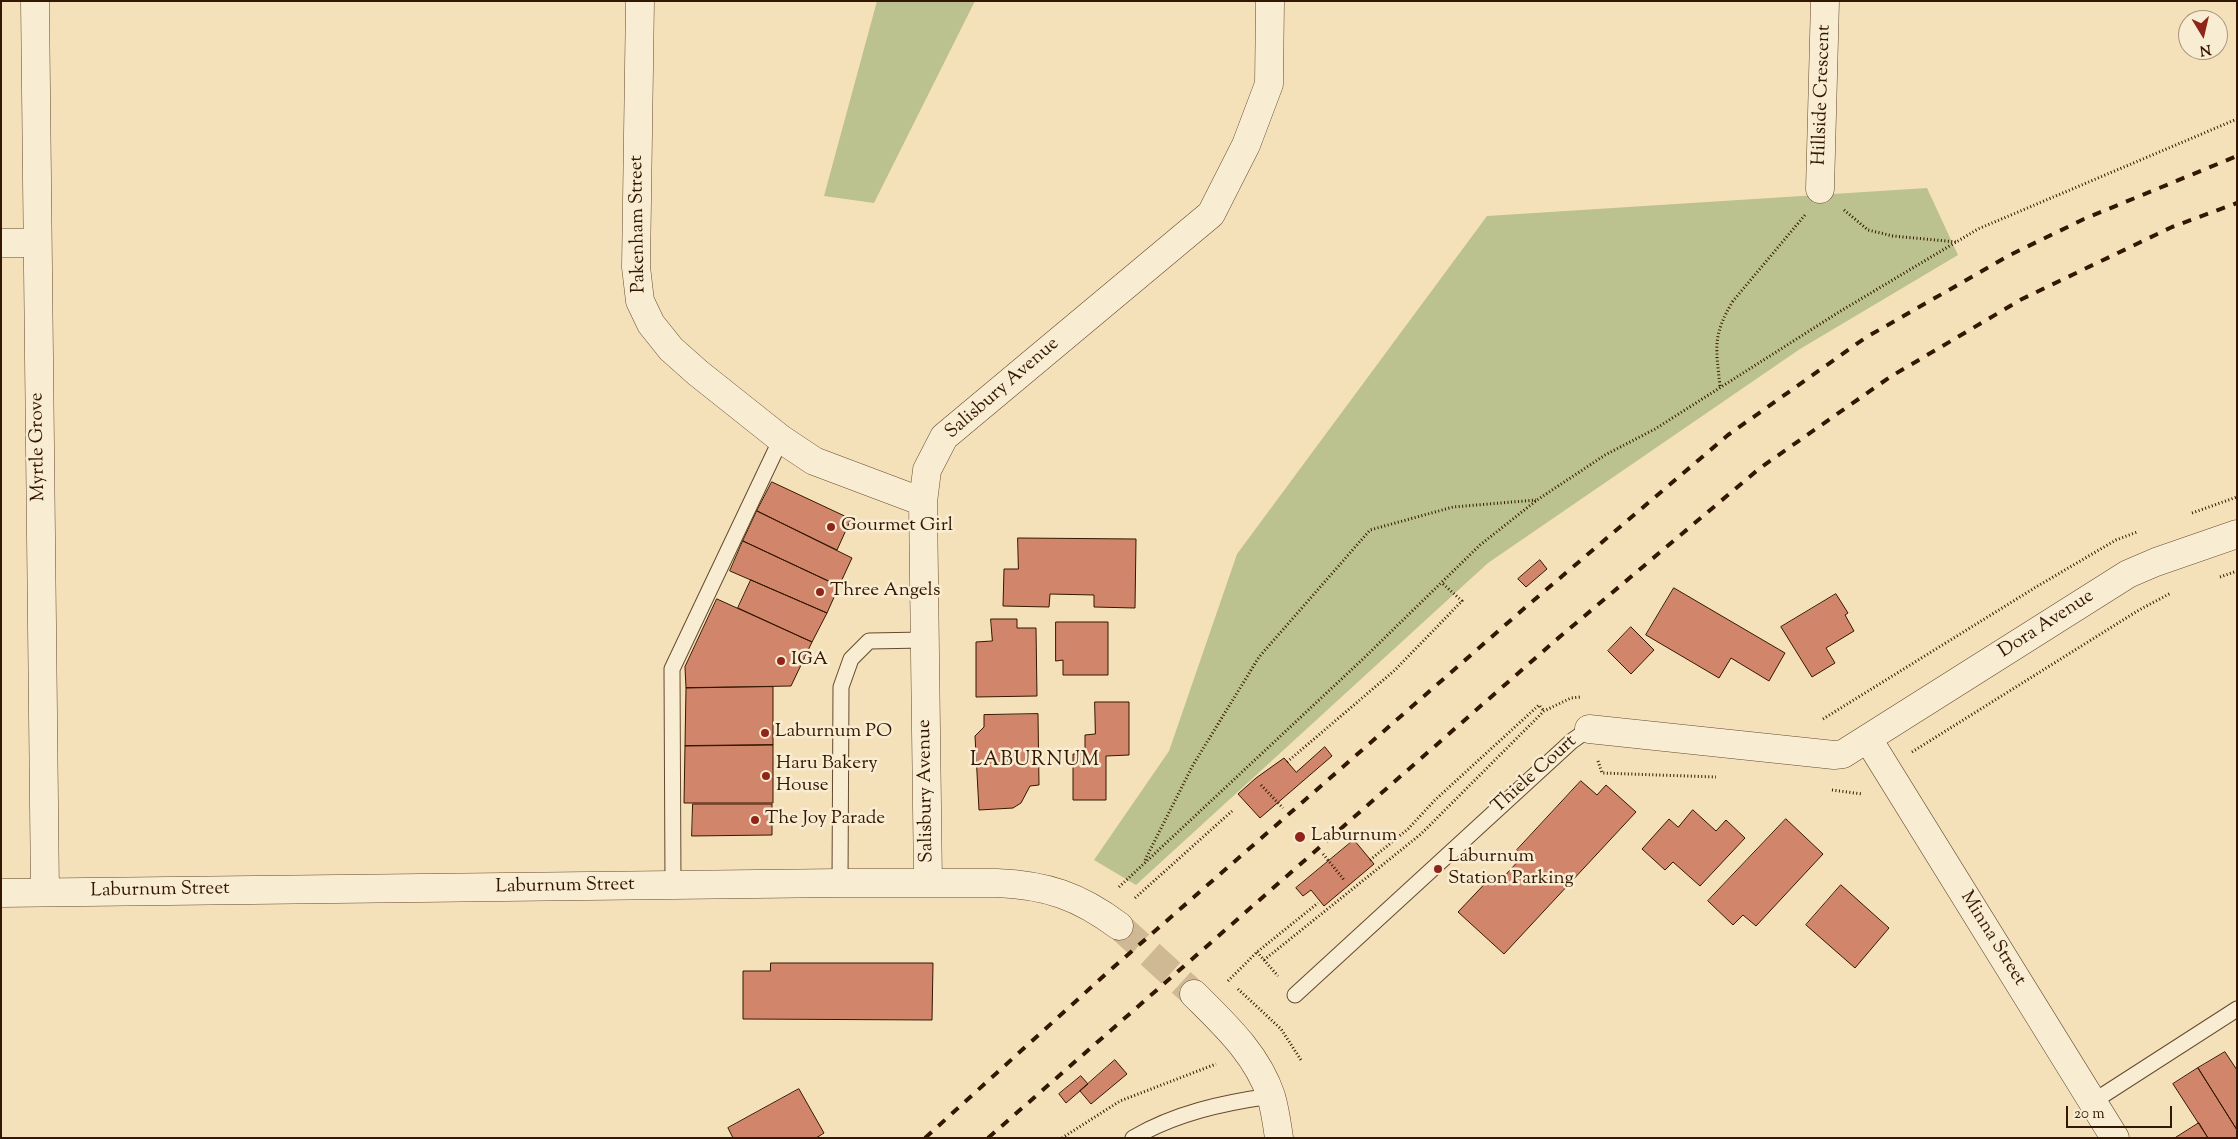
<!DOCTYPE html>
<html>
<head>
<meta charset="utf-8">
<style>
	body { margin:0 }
	#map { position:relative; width:2238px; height:1139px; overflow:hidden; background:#f5e1b9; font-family:"Sorts Mill Goudy",serif }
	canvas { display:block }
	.frame { position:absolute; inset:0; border:2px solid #341700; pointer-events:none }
	.north { position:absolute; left:2178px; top:10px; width:50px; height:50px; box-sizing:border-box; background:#f8ecd2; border:1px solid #aa977e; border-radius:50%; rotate:171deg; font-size:14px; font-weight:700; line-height:20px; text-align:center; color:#341700 }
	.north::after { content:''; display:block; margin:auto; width:18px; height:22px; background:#8f2418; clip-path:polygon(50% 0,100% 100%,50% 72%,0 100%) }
	.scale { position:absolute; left:2066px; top:1106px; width:106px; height:22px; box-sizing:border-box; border:2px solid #341700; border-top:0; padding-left:6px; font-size:15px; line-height:18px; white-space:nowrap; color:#341700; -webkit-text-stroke:4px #f8ecd2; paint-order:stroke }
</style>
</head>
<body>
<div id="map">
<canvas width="2238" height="1139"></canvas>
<div class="frame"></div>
<div class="north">N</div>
<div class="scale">20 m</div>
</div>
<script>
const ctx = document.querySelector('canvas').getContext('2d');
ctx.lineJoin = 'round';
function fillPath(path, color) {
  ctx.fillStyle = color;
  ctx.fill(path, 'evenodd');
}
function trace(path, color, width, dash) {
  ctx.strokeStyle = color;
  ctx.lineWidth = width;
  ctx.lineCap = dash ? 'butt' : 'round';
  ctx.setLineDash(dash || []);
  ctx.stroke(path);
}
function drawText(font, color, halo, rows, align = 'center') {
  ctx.font = font + ' "Sorts Mill Goudy",serif';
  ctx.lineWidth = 5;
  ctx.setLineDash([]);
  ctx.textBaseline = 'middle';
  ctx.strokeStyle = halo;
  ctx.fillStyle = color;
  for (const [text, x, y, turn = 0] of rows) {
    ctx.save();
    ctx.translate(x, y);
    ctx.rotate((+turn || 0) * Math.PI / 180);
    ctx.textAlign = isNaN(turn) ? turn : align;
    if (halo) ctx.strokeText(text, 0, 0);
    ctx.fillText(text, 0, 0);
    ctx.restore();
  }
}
const green = new Path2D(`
	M877,1H975L874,203L824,196Z
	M1927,188L1958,255L1800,349L1488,563L1136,885L1094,860L1169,751L1237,554L1487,216Z`);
const building = new Path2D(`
	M772,482L851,519L837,550L757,511Z
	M757,511L852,558L839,586L743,541Z
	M1018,538L1136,539L1135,608L1094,607V595L1050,594L1049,607L1003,606L1004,569H1018Z
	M743,541L839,586L827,613L730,571Z
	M1540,560L1547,569L1526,587L1518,579Z
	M751,580L827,613L812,642L738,608Z
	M1674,588L1785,653L1769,681L1731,658L1719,678L1646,635Z
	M1836,594L1848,613L1845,615L1854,631L1826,648L1835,663L1812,677L1781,627Z
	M717,599L812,642L791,686L686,688L685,667Z
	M991,619H1017V628H1036L1037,696L976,697V642L992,641Z
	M1056,622H1108V675H1063V660L1056,661Z
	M1631,627L1654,650L1631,674L1608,651Z
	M773,687V745L685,746L686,688Z
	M1095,702H1129V755L1106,756V800H1073V754H1085V735L1095,734Z
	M1038,714L1039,785L1030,786L1021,803L1013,808L979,810L975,736L984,727V715Z
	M773,745V803H684L685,746Z
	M1325,747L1332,756L1260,818L1238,794L1256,778L1284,758L1296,772Z
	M1581,781L1597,795L1606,785L1636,812L1504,954L1458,912L1494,874L1501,880L1521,858L1517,850Z
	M693,804H772V835L692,836Z
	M1693,810L1716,831L1726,820L1745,838L1700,886L1673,862L1665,870L1642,849L1669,819L1678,827Z
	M1786,819L1823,854L1756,926L1743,915L1733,925L1708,901Z
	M1354,840L1374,864L1324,906L1311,890L1303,896L1296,888Z
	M1841,885L1889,928L1855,968L1806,925Z
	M771,963H933L932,1020L743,1019V971H770Z
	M2225,1052L2237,1070V1130L2198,1068Z
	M1115,1060L1127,1074L1091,1104L1080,1091Z
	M2198,1068L2237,1130V1138H2208L2173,1084Z
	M1081,1076L1088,1084L1066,1103L1059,1094Z
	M799,1089L824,1133L816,1138H733L728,1128Z
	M2199,1123L2208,1138H2175Z`);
const minorTunnel = new Path2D(`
	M1119,926L1194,994`);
const path = new Path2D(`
	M1844,210L1868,230L1893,236L1957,242
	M1720,386C1716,348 1712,336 1733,301L1805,215
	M2192,513L2237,497
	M2220,577L2237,571
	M1823,719L2036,587L2116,540L2137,532
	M1912,752L2139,610L2171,593
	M1598,761L1602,773L1716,777
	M1287,762L1395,670L1462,601L1442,583
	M1261,785L1283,808
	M1832,790L1862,794
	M1323,854L1345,881
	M1145,860L1193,765L1259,657L1370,530L1453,507L1536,500
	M1370,860L1408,829L1435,800L1539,705L1544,711
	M1119,887L1365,657L1480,545L1537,500L1605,455L1655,429L1839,312L1978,229L2237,119
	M1135,898L1232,811
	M1257,952L1278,976
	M1264,960L1421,834L1544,711L1571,698L1580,697
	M1228,981L1257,952L1318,903
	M1238,989L1281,1029L1301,1060
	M1062,1138L1120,1101L1216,1064`);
const service = new Path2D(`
	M840,883L841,687L851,659L869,641L924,640
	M673,886L672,669L781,439
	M1295,995L1572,741L1589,729
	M2094,1101L2237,1009
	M1133,1138C1176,1113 1222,1103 1271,1096`);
const minor = new Path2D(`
	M35,1L45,892
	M640,1L636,267L640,301L651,324L671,349L698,373L781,439L814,461L923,502
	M1820,189L1825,1
	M1,243H37
	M1589,729L1834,755L1843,754L2128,574L2156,562L2237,534
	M1868,739L2115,1138
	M928,883L923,502L927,470L944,437L1211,214L1246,145L1269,84L1270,1
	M1,893L840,883H997C1046,885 1079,896 1119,926
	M1194,994C1224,1024 1257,1054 1271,1096C1275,1109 1277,1124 1279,1138`);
const rail = new Path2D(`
	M925,1138L1108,972L1527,606L1728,435L1865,338L2010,255L2084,219L2237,156
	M988,1138L1556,640L1760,468L1890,377L2022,299L2172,227L2237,203`);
const markers = [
	[831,527,5,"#8f2418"],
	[820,592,5,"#8f2418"],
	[781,661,5,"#8f2418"],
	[765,733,5,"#8f2418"],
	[766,776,5,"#8f2418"],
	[755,820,5,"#8f2418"],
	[1300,837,6,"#8f2418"],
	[1438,869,5,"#8f2418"]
];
const streetNames = [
	["Hillside Crescent",1823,95,-88],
	["Pakenham Street",639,224,-91],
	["Salisbury Avenue",1003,389,-41],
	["Myrtle Grove",39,447,-91],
	["Dora Avenue",2047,625,-33],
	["Thiele Court",1535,775,-42],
	["Salisbury Avenue",927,791,-91],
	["Laburnum Street",565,887,-1],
	["Laburnum Street",160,891,-1],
	["Minna Street",1992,939,58]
];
const poiNames = [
	["Gourmet Girl",841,527],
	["Three Angels",830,592],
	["IGA",791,661],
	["Laburnum PO",775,733],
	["Haru Bakery",776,765],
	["House",776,787],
	["The Joy Parade",765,820],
	["Laburnum",1311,837],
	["Laburnum",1448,858],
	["Station Parking",1448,880]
];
const neighbourhoodNames = [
	["LABURNUM",1035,762]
];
fillPath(green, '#bcc28f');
fillPath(building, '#d1866c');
trace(building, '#341700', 1);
trace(minorTunnel, '#ceb994', 28, [28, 14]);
trace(service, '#644a2e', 17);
trace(minor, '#644a2e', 29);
trace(path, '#341700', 3, [1, 2.5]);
trace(service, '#f8ecd2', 15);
trace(minor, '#f8ecd2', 28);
trace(rail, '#341700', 4, [9, 9]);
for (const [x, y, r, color] of markers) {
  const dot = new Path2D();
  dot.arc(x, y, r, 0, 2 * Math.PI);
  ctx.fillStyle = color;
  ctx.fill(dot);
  trace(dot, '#f8ecd2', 2);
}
drawText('19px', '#341700', '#f8ecd2', streetNames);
drawText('19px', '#341700', '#f8ecd2', poiNames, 'left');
ctx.letterSpacing = '1px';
drawText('20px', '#341700', '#f8ecd2', neighbourhoodNames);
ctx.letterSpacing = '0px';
</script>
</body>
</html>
